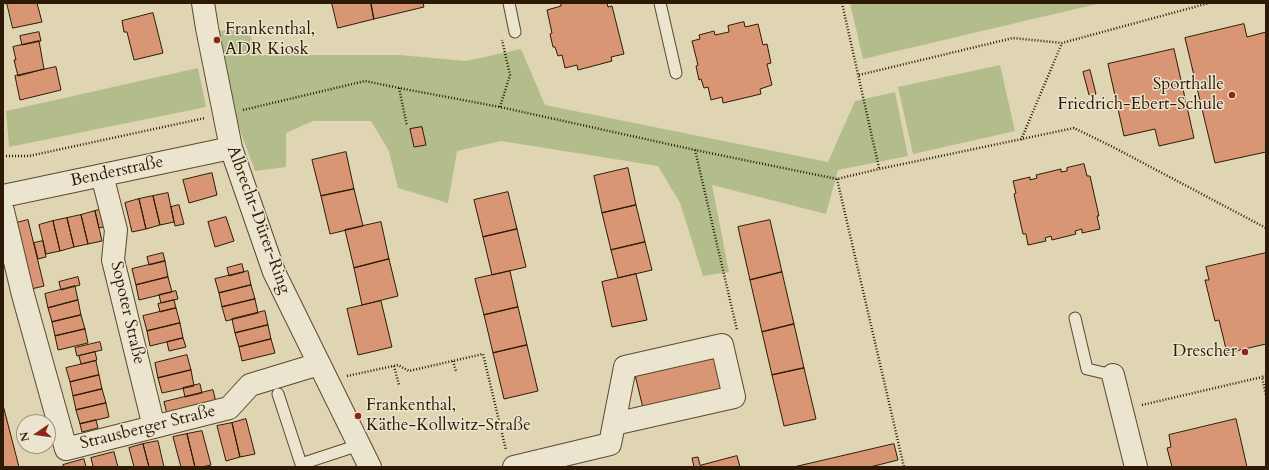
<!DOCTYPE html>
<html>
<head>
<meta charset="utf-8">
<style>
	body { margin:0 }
	#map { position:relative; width:1269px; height:470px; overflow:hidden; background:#e0d5b3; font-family:Cardo,serif }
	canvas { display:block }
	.frame { position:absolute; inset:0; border:4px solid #2d1a06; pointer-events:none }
	.north { position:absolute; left:16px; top:414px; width:40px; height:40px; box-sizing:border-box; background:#ebe4ce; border:1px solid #9f937e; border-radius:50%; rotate:257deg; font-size:11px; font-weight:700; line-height:16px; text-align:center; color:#2d1a06 }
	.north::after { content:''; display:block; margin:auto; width:14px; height:18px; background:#8f2418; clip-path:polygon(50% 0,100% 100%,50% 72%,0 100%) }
</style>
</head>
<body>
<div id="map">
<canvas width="1269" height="470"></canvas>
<div class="frame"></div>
<div class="north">N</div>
</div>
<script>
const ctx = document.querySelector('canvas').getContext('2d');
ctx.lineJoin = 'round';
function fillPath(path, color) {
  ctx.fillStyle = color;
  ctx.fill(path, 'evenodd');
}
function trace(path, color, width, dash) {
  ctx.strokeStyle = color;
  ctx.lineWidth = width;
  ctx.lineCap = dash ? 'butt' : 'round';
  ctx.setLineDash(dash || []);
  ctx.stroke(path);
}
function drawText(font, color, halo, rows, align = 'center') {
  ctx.font = font + ' Cardo,serif';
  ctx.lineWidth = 3;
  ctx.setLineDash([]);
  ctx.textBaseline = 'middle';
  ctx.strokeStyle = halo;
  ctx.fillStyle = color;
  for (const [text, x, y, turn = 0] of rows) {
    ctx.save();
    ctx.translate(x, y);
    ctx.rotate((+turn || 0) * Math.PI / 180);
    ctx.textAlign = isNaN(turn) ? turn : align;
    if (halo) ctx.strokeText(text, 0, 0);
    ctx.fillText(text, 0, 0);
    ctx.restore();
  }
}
const green = new Path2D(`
	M850,3H1101L863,59Z
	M245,27L261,55H399L466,61L521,49L545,105L828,162L855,101L895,92L908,156L838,170L826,214L712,185L729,272L703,276L680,203L658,166L501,141L457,151L448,203L398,188L389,151L371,121H313L286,133V167L255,171L237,122L220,31Z
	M1000,65L1015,131L913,154L898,87Z
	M198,68L206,107L9,147L6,111Z`);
const building = new Path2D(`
	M7,3H37L42,22L13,28Z
	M332,3H371L374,19L338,28Z
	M371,3H423L424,7L374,19Z
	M564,3H607L608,7L612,6L624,54L611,57L612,61L578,70L577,65L565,68L562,55L558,56L555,47H553L550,34L552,33L547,10L561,6V4Z
	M153,13L163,53L134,60L127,32H124L122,21Z
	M744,22L745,27L758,24L763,45L767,44L771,63L767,64L772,85L760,89L761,94L723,103L722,97L711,100L708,87L704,88L701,79L699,80L696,66L698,65L692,41L700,39L699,35L714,31L715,35L729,32L728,26Z
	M1244,24L1247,37L1266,32V152L1215,163L1185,38Z
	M39,32L41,41L22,45L20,36Z
	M39,41L44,69L18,76L14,60H16L13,47Z
	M1174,49L1194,138L1159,146L1155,129L1124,136L1108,64Z
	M56,67L61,90L20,100L15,76Z
	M1090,70L1096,94L1089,95L1083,72Z
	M422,127L426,145L414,147L410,129Z
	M346,152L354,189L321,196L312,160Z
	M1084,164L1087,176H1090L1099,216H1097L1100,229L1082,233V229L1075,231L1076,234L1052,240L1051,236L1045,238L1046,241L1028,245L1026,234H1023L1014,194L1016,193L1013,181L1030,177V180L1037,178L1036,175L1061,169V172L1067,171V168Z
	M628,168L636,205L602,213L594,176Z
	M212,173L217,195L189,203L183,180Z
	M354,189L363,226L330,234L321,196Z
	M508,192L517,229L483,237L474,200Z
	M168,193L174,222L160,225L153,196Z
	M153,196L160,225L146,229L139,199Z
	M139,199L146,229L132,232L125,203Z
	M179,205L184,224L175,226L171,207Z
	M636,205L645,242L611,250L602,213Z
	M103,209L107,226L99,228L95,211Z
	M95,211L102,241L88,244L81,215Z
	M81,215L88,244L74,247L67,218Z
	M226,217L234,241L215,247L208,222Z
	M67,218L74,247L60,251L53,221Z
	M28,220L44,286L27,290L12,224Z
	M770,220L782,272L750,280L738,227Z
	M53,221L60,251L46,254L39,225Z
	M381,222L389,259L354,268L345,230Z
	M517,229L526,267L492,275L483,237Z
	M43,241L46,257L38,259L34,243Z
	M645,242L652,270L618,278L611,250Z
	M163,253L165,261L149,265L147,257Z
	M1266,253V344L1227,353L1219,320L1215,321L1205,280H1209L1206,267Z
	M389,259L398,296L362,305L354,268Z
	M165,261L168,277L136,285L132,269Z
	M242,264L244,272L229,276L227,268Z
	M248,271L251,285L219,293L215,279Z
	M510,271L518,307L484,315L475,279Z
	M782,272L794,324L762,332L750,280Z
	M636,274L647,320L612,327L602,282Z
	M78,277L80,285L61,290L59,282Z
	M168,277L172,292L139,300L136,285Z
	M251,285L255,299L222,307L219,293Z
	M75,286L78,300L48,308L45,294Z
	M176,291L178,299L161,303L159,295Z
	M255,299L258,313L226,321L222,307Z
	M78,300L81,315L52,322L48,308Z
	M174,300L176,308L160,312L158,304Z
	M381,301L392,347L358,355L347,309Z
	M518,307L527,345L493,353L484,315Z
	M176,308L180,323L147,331L143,316Z
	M265,311L268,325L235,333L232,319Z
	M81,315L85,329L55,336L52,322Z
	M180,323L183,338L150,346L147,331Z
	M794,324L804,368L772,375L762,332Z
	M268,325L271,339L239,347L235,333Z
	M85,329L88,343L58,350L55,336Z
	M183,338L186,347L169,351L167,342Z
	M271,339L275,353L242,361L239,347Z
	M100,342L102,350L77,356L75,348Z
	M527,345L538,391L504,399L493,353Z
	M95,352L97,360L81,364L79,356Z
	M187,355L191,370L158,378L155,363Z
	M717,356L724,389L643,408L635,375Z
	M96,361L99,375L70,382L66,368Z
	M804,368L816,419L784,426L772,375Z
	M191,370L194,386L162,393L158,378Z
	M99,375L102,389L73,396L70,382Z
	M200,384L202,393L185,397L183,388Z
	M102,389L106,403L76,410L73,396Z
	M213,390L217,406L168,418L164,402Z
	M106,403L109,417L80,424L76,410Z
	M3,405L19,467H3Z
	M246,419L255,454L240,457L232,423Z
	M1236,419L1247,467H1172L1167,448L1171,447L1169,435Z
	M96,420L98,428L82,432L80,424Z
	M232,423L240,457L226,461L217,426Z
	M202,431L211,465L202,467H195L187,434Z
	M187,434L195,467H181L173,437Z
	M158,441L164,467H149L143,444Z
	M143,444L149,467H134L129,448Z
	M894,444L898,460L870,467H794Z
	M114,452L118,467H90L93,466L91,458Z
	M737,456L740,467H692H694L692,458L698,457L700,465Z
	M84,459L86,467H63V465Z`);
const path = new Path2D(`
	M842,3L879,168
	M859,75L1013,38L1062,43L1209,3
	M399,88L407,126
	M500,107L510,75L502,40
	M243,110L365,81L399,88L500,107L695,150L837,179L879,169L1074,128L1111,146L1266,228
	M1021,140L1062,43
	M695,150L737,330
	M3,156H29L205,118
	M837,179L904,467
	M453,361L456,371
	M394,366L399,385
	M1266,375L1262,377L1266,395
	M347,376L398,365L409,371L483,354L506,450
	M1142,405L1262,377`);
const service = new Path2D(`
	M509,3L515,32
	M660,3L676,73
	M1075,318L1087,369L1113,375
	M278,394L301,464L359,445`);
const minor = new Path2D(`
	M203,3L207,28L231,148L274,272L370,467
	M102,175L116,230L113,260L154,427
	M3,196L231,148
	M3,211L23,295L66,449L229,408L250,385L319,364
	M1113,375L1136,467
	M514,467L610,444L625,367L722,345L734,397L614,424`);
const markers = [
	[217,40,4,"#8f2418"],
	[1232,95,4,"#8f2418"],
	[1245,352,4,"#8f2418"],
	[358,416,4,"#8f2418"]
];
const poiNames = [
	["Frankenthal,",225,30],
	["ADR Kiosk",225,50],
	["Sporthalle",1224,85,"right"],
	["Friedrich-Ebert-Schule",1224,105,"right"],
	["Drescher",1237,352,"right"],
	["Frankenthal,",366,406],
	["Käthe-Kollwitz-Straße",366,426]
];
const streetNames = [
	["Benderstraße",117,172,-12],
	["Albrecht-Dürer-Ring",258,220,70],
	["Sopoter Straße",127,313,77],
	["Strausberger Straße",148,428,-14]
];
fillPath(green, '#b3bd8b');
fillPath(building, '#d89674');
trace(building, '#2d1a06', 1);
trace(service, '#5a4931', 13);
trace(minor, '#5a4931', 24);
trace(path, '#2d1a06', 2.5, [1, 2]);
trace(service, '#ebe4ce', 11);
trace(minor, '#ebe4ce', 22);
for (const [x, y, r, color] of markers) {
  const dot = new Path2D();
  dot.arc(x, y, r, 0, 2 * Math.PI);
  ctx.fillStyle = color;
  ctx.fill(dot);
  trace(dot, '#ebe4ce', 1.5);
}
drawText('17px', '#2d1a06', '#ebe4ce', poiNames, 'left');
drawText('17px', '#2d1a06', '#ebe4ce', streetNames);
</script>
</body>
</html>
